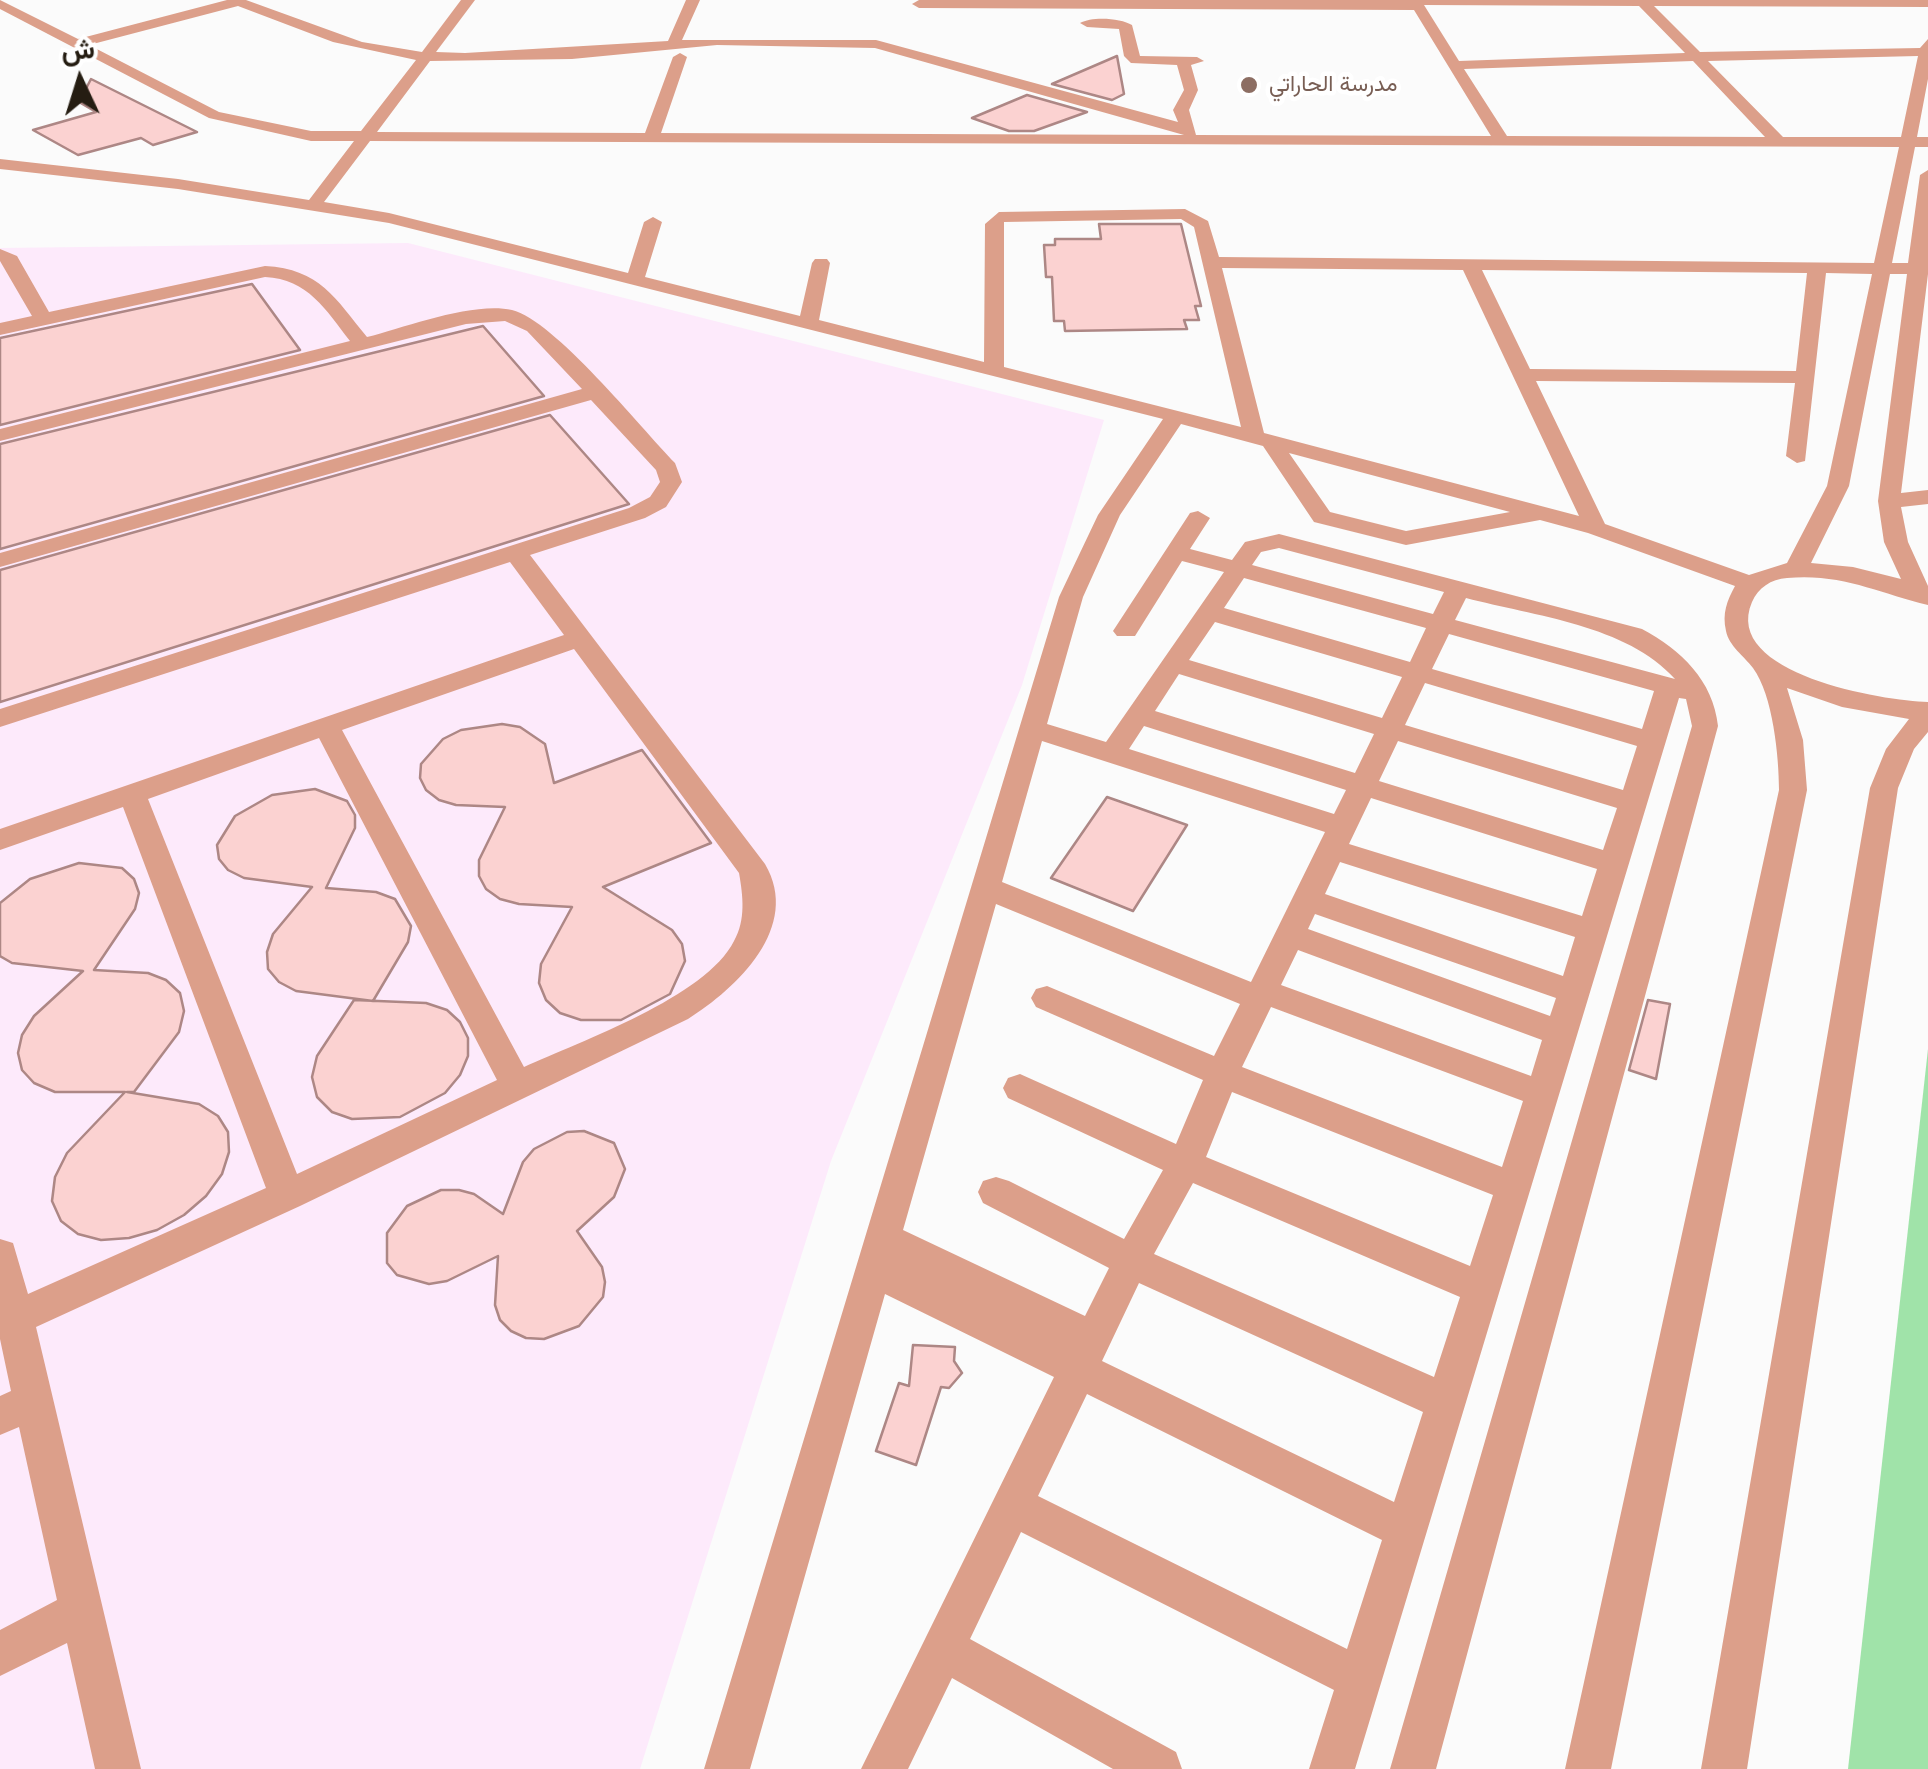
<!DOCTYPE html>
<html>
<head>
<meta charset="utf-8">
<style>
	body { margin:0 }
	#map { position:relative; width:1928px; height:1769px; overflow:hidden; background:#fbfbfb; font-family:Arial,Vazirmatn,sans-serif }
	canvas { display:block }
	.north { position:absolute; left:30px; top:30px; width:100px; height:100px; -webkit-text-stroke:8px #fff; paint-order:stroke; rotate:356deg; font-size:28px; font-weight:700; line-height:40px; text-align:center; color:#251d12 }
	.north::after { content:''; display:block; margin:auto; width:35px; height:45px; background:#251d12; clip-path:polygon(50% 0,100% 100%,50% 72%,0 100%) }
</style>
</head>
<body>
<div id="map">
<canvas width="1928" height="1769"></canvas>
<div class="north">ش</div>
</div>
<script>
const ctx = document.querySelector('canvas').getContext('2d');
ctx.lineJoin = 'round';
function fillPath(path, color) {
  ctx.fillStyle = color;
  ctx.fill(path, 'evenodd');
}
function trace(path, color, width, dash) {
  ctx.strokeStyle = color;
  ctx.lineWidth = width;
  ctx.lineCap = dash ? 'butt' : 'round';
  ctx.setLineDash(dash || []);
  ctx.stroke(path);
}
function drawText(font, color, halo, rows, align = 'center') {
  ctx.font = font + ' Arial,Vazirmatn,sans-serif';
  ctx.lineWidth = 9;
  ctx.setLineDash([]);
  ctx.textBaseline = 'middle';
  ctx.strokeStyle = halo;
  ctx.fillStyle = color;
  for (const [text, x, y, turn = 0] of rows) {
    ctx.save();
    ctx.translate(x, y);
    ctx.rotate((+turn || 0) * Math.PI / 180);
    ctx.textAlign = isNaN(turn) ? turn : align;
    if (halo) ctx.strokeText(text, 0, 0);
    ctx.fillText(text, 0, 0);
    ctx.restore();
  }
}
const industrial = new Path2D(`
	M408,243L1104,420L1022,685L831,1161L640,1769H0V248Z`);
const green = new Path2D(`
	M1928,1049V1769H1848Z`);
const building = new Path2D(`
	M1117,56L1124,94L1112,100L1052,84Z
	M91,79L197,132L153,145L141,138L78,155L33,130L96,112L79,102Z
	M1027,95L1087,112L1034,131H1009L972,118Z
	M1099,224H1181L1201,306H1195L1199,320H1184L1187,329L1065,331L1064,321H1054L1052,277H1046L1044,245H1055V239H1101Z
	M252,284L300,350L0,425V338Z
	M483,326L544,396L0,549V444Z
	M550,415L629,504L0,702V570Z
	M502,724L520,727L545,744L554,783L642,750L711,843L603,887L672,930L682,944L685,961L670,994L621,1020H581L560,1013L546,1000L539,983L541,964L572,907L519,904L500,899L486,889L479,876V860L505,807L456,805L439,800L426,790L420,778L421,764L443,739L461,730Z
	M315,789L347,801L355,815V828L326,888L376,892L395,899L411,926L408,942L373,1001L296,991L279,982L268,969L267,952L273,934L312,887L244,878L228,870L219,859L217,845L235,816L272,795Z
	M1107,797L1187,825L1133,911L1051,878Z
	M79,863L122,868L134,879L139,893L135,909L94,970L148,973L166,980L180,993L184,1011L179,1032L134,1092H127L199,1104L218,1116L228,1132L229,1152L222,1174L206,1196L184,1215L157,1230L129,1238L101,1240L78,1234L61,1221L52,1201L55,1177L67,1153L125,1092H55L34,1083L22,1070L18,1053L22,1035L34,1016L83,971L12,963L0,956V903L30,879Z
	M354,1000L426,1003L447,1010L460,1022L468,1038V1056L460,1075L445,1093L400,1117L352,1119L332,1112L317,1097L312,1077L317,1056Z
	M1648,1000L1670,1004L1656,1079L1629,1070Z
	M584,1131L614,1143L625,1169L614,1197L577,1231L602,1267L605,1282L603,1297L579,1326L544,1339L526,1338L511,1331L500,1320L495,1305L498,1256L447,1281L429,1284L397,1275L387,1263V1233L407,1206L441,1190H459L474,1194L503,1214L523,1162L534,1149L567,1132Z
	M913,1345L955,1347L954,1361L962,1373L949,1388L941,1387L916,1465L876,1451L899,1383L909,1386Z`);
const minor = new Path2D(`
	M0,0L78,39L227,0H246L362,42L422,52L461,0H475L436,52L465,53L668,41L686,0H700L682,40H876L1178,122L1173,110L1184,90L1177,65L1131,63L1124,56L1119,29L1087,27L1080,23C1092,16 1121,18 1132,25L1140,56L1197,57L1204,61L1191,65L1198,90L1189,110L1196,135L1491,136L1414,10L919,8L912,4L919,0H1928V7L1654,6L1700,52L1920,48L1928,39V79L1917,137H1928V147H1915L1892,263H1908L1920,175L1928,170V274L1901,493L1928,490V504L1901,507L1908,542L1928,586V605C1878,593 1842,573 1787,578C1771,579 1758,588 1752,602C1721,674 1884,701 1928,702V732L1914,749L1898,788L1747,1769H1701L1870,788L1886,749L1909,719L1842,707L1787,688L1803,740L1807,790L1611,1769H1565L1779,790C1779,757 1773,695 1753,668C1744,656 1729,646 1726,631C1722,613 1727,601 1735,586L1588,533L1540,520L1406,545L1314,522L1263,446L1181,424L1120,515L1083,597L1047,724L1106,742L1224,572L1182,561L1135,636H1117L1113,631L1190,513L1198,511L1210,518L1190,549L1232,560L1245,542L1279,534L1642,629C1681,650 1713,680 1718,726L1436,1769H1390L1692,726L1686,699L1679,698L1355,1769H1309L1334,1690L1021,1532L970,1639L1176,1752L1182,1769H1113L952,1678L908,1769H861L1054,1377L885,1294L750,1769H704L1059,597L1098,515L1163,419L389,223L178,189L0,169V159L178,179L309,200L354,141H311L209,118L0,9ZM1424,5L1639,6L1685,53L1459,61ZM238,6L333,42L416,60L361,131H311L219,112L89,45ZM717,45L875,48L1184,135L661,133L687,57L680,53L673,57L645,133L377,132L430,61L572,59ZM1918,56L1901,137H1783L1708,61ZM1693,61L1765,137L1507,136L1464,69ZM370,141L1899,147L1874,263L1219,257L1208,221L1185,209L999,212L985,224L984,362L819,320L830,263L827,259H815L812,263L800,316L645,277L662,222L653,217L644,222L628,273L389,213L324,202ZM1181,219L1194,227L1241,427L1004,367V222ZM1222,268L1463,270L1579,516L1264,433ZM1482,270L1807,273L1796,371L1530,369ZM1826,273L1872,274L1827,486L1787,563L1749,575L1605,524L1536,381L1795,383L1786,456L1797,463L1805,461ZM1890,274H1907L1878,501L1884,542L1901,579L1853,567L1811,563L1849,486ZM1289,453L1510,512L1406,531L1330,512ZM1279,548L1444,592L1433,614L1252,565L1261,552ZM1244,578L1426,628L1410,662L1224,608ZM1466,598C1534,616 1627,625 1675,679L1455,620ZM1215,622L1402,677L1382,718L1189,660ZM1449,634L1654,691L1642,729L1432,669ZM1179,674L1374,734L1355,773L1155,711ZM1425,683L1637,746L1623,790L1405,725ZM1144,726L1346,790L1334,814L1129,749ZM1042,741L1325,832L1251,982L1002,882ZM1398,741L1617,808L1603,850L1379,781ZM1371,798L1597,869L1582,916L1349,844ZM1340,862L1575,937L1563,976L1325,894ZM996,904L1240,1004L1214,1056L1047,986L1036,989L1031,998L1036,1007L1203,1080L1176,1144L1020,1074L1008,1078L1003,1088L1008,1098L1163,1170L1124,1239L1009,1181L996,1177L983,1181L978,1192L983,1203L1109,1268L1085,1316L903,1230ZM1315,914L1556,998L1550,1016L1308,929ZM1298,950L1542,1040L1531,1076L1281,985ZM1271,1007L1523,1101L1502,1167L1242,1067ZM1232,1092L1493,1195L1470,1266L1206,1157ZM1193,1183L1460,1297L1434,1377L1154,1254ZM1139,1283L1423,1412L1394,1502L1102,1361ZM1087,1394L1382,1540L1347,1649L1038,1496Z
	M0,249L17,256L49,312L265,266C320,269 335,298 367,337C406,327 474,301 512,310C554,320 641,428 675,463L682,482L666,507L645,518L530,555L765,864C802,927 737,988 688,1019L300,1206L36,1327L141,1769H95L67,1643L0,1676V1630L57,1600L19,1427L0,1435V1396L11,1391L0,1339V1239L13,1243L28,1294L266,1188L123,807L0,850V829L564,635L510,562L0,727V709L629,508L650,497L660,482L656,470L591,400L0,567V553L582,389L527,331L505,321L466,324L0,441V429L350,341C326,310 308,279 265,277L0,335V323L32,316L0,261ZM574,649L739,873C743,896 746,920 734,941C706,997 581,1041 524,1067L342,730ZM319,738L497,1080L297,1174L148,799Z`);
const markers = [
	[1249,85,10,"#8d6e63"]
];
const farEducationnames = [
	["مدرسة الحاراتي",1269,85]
];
fillPath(industrial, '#fdeafb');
fillPath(green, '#a0e3a9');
fillPath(building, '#fbd2d1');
trace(building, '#ad8785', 2.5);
fillPath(minor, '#dc9f8a');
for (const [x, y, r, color] of markers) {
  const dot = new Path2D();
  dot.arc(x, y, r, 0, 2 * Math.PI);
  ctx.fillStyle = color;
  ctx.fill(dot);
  trace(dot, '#fff', 4);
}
drawText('22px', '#785e54', '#fff', farEducationnames, 'left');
</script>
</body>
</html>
